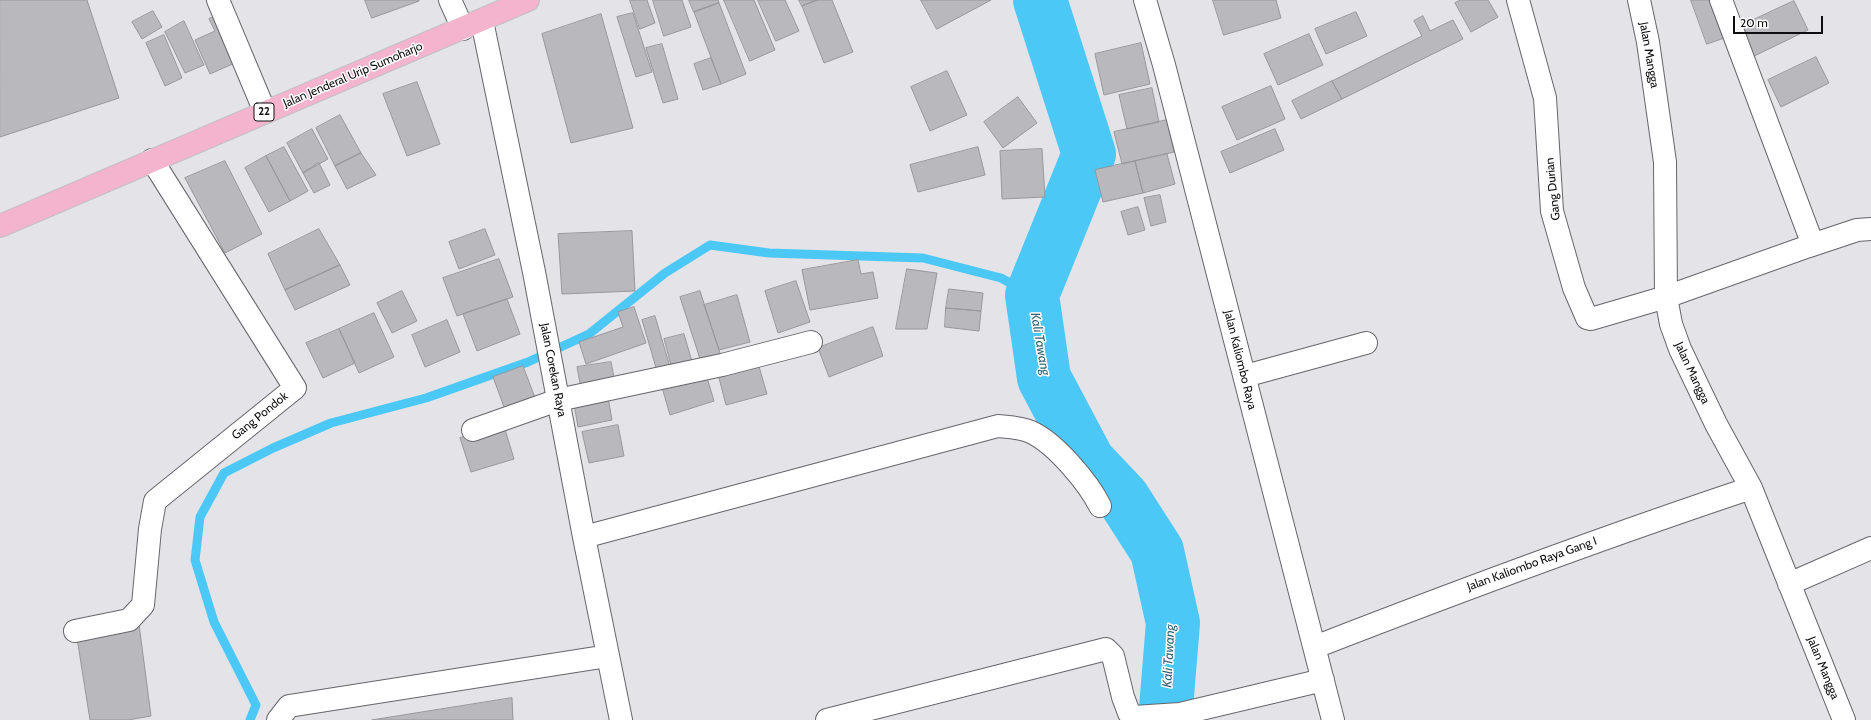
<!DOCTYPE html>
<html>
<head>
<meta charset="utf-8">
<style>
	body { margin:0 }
	#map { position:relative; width:1871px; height:720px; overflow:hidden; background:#e3e3e8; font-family:Cabin,sans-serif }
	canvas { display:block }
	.scale { position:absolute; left:1733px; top:16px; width:90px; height:18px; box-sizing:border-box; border:2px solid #0e0e10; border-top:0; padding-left:5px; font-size:12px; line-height:14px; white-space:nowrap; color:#0e0e10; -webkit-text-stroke:3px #fff; paint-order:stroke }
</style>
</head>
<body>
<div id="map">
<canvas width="1871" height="720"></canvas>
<div class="scale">20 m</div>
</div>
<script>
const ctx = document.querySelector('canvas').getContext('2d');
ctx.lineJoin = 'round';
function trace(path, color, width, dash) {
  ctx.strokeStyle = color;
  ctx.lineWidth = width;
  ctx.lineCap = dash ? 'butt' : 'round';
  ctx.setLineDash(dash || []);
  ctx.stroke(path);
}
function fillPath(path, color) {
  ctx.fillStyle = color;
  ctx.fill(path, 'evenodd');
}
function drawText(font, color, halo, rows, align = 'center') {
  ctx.font = font + ' Cabin,sans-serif';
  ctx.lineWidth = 3;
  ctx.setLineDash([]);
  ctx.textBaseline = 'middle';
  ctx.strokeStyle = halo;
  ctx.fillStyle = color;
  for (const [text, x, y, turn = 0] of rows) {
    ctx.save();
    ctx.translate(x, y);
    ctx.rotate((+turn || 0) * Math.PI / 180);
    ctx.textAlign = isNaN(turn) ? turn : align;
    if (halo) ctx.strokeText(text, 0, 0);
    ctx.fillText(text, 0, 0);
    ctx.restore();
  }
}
const stream = new Path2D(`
	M250,720L256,705L214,622L195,560L200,517L224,473L273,448L331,423L426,398L528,362L589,334L665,273L710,245L769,253L923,258L1001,278L1032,295`);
const river = new Path2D(`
	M1040,0L1089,154L1032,295L1044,378L1088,461L1123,498L1157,551L1173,623L1165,720`);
const building = new Path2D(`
	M0,0H87L119,98L0,137Z
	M365,0H419V1L372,18Z
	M630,0H647L655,23L640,29Z
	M653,0H682L691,27L664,36Z
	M689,0H718L719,3L694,12Z
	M724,0H754L775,50L750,61Z
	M758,0H785L799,31L776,41Z
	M799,0H817L802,6Z
	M817,0H832L853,52L824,63L802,6Z
	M921,0H991L937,29Z
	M1213,0H1276L1281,18L1224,35Z
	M1461,0H1488L1498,17L1471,32L1455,3Z
	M1691,0H1720L1733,35L1707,44Z
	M1794,1L1808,30L1748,59L1734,29Z
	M719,3L746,74L721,84L694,12Z
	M153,11L162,27L142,39L132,22Z
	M1356,12L1367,36L1326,54L1315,29Z
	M633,13L652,72L636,77L617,17Z
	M601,14L633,128L571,143L542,34Z
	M216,16L237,62L210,74L195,40L215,31L209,19Z
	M1423,16L1430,31L1453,20L1463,39L1342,99L1332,81L1422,36L1414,21Z
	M184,21L204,65L185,73L165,32Z
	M1309,34L1323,65L1278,85L1264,54Z
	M164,35L182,78L165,86L146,43Z
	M1141,43L1150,84L1104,95L1095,54Z
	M662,44L678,99L663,103L646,48Z
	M1816,57L1829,83L1781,107L1768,80Z
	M711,58L721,84L703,90L694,64Z
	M947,71L967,115L930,131L911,87Z
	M1332,81L1342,99L1301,119L1292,101Z
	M417,82L440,144L407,156L383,94Z
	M1271,86L1285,119L1237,140L1222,107Z
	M1152,88L1159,122L1127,129L1119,95Z
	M1018,97L1037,123L1003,148L984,122Z
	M340,115L361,153L335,166L316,128Z
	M1167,120L1174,152L1122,164L1114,132Z
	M312,129L328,159L303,173L287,143Z
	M1275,129L1284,150L1230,173L1221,152Z
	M284,147L308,191L290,201L266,156Z
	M978,147L985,175L918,192L910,165Z
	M1042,149L1045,197L1002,199L1000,151Z
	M361,153L376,175L347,189L335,166Z
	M1167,154L1175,184L1143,193L1135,161Z
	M266,156L290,201L269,212L245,168Z
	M225,161L262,234L225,253L185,178Z
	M1135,161L1143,193L1103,202L1095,170Z
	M319,163L330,185L314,193L303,173Z
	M1160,195L1166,222L1151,226L1144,198Z
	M1138,207L1145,230L1128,235L1121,212Z
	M319,229L340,265L285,290L268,254Z
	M485,229L495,255L459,269L449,242Z
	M632,231L635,291L562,294L558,234Z
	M499,259L513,297L457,316L443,278Z
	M858,260L861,274L873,272L878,298L810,310L802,270Z
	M340,265L350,285L295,310L285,290Z
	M907,269L937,273L927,329H896Z
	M796,281L810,322L778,333L765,291Z
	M949,289L983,293L981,311L946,308Z
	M402,291L417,321L392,333L377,303Z
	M700,291L721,356L701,362L680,297Z
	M737,295L750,342L719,350L704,305Z
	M507,299L520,334L477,351L463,314Z
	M634,307L646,343L586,364L579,342L623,327L618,312Z
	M946,308L981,311L979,331L945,327Z
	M374,313L394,357L359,373L339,329Z
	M655,316L670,367L657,371L642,320Z
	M447,320L460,352L425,367L412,335Z
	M873,327L883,356L829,377L818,348Z
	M339,329L355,363L323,378L306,343Z
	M684,334L693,365L672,369L664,339Z
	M611,362L615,383L581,389L577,367Z
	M758,363L767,394L726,405L718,374Z
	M523,366L537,403L507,415L493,377Z
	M705,371L714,401L670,415L661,384Z
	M608,397L612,420L578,427L574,404Z
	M618,425L624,456L589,463L582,432Z
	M504,426L514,459L471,472L460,438Z
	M139,624L151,716L128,720H90L77,638Z
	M512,698L513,720H372Z`);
const minor = new Path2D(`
	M218,0L265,112
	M450,0L463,29
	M1145,0L1164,65L1333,720
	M1518,0L1545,98L1552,211L1574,288L1587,318L1591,319L1666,297L1809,246L1810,237L1721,0
	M1639,0L1648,42L1665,162L1666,297L1671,324L1680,349L1716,424L1751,488L1844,720
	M482,21L534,272L584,537L621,720
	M1809,246L1857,230L1871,229
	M1245,376L1366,343
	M473,430L558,400L722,365L811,342
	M584,537L998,426C1009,427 1020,427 1031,432C1055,443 1088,482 1100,506
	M1789,584L1871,548
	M75,631L129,620L143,605L150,529L155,501L295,388L152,160
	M1315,647C1459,591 1604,537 1751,488
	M278,720L289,706L608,656
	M827,720L1106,649L1113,656L1123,697L1129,713L1134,717L1180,714L1323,680`);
const highway = new Path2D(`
	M0,226L528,0`);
const shields = [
	[264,112,20]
];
const shieldNames = [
	["22",264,112]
];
const streetNames = [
	["Jalan Mangga",1649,55,80],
	["Jalan Jenderal Urip Sumoharjo",353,75,-23],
	["Gang Durian",1553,189,-96],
	["Jalan Kaliombo Raya",1240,360,76],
	["Jalan Corekan Raya",553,370,79],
	["Jalan Mangga",1692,373,65],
	["Gang Pondok",260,416,-39],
	["Jalan Kaliombo Raya Gang I",1532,564,-20],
	["Jalan Mangga",1823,668,68]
];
const waterNames = [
	["Kali Tawang",1040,344,80],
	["Kali Tawang",1169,656,-87]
];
trace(stream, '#4cc8f7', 9);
trace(river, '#4cc8f7', 54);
fillPath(building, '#b8b8bd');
trace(building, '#97979c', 1);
trace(minor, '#66666b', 24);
trace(highway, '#c0c0c1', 24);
trace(minor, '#fff', 22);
trace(highway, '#f4b4ce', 22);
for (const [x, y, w] of shields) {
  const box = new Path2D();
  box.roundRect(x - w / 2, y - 9, w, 18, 3);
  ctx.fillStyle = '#fff';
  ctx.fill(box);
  trace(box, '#0e0e10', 1);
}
drawText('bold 11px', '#0e0e10', null, shieldNames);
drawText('12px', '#0e0e10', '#fff', streetNames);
drawText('italic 13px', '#2d5f73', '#fff', waterNames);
</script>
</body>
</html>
